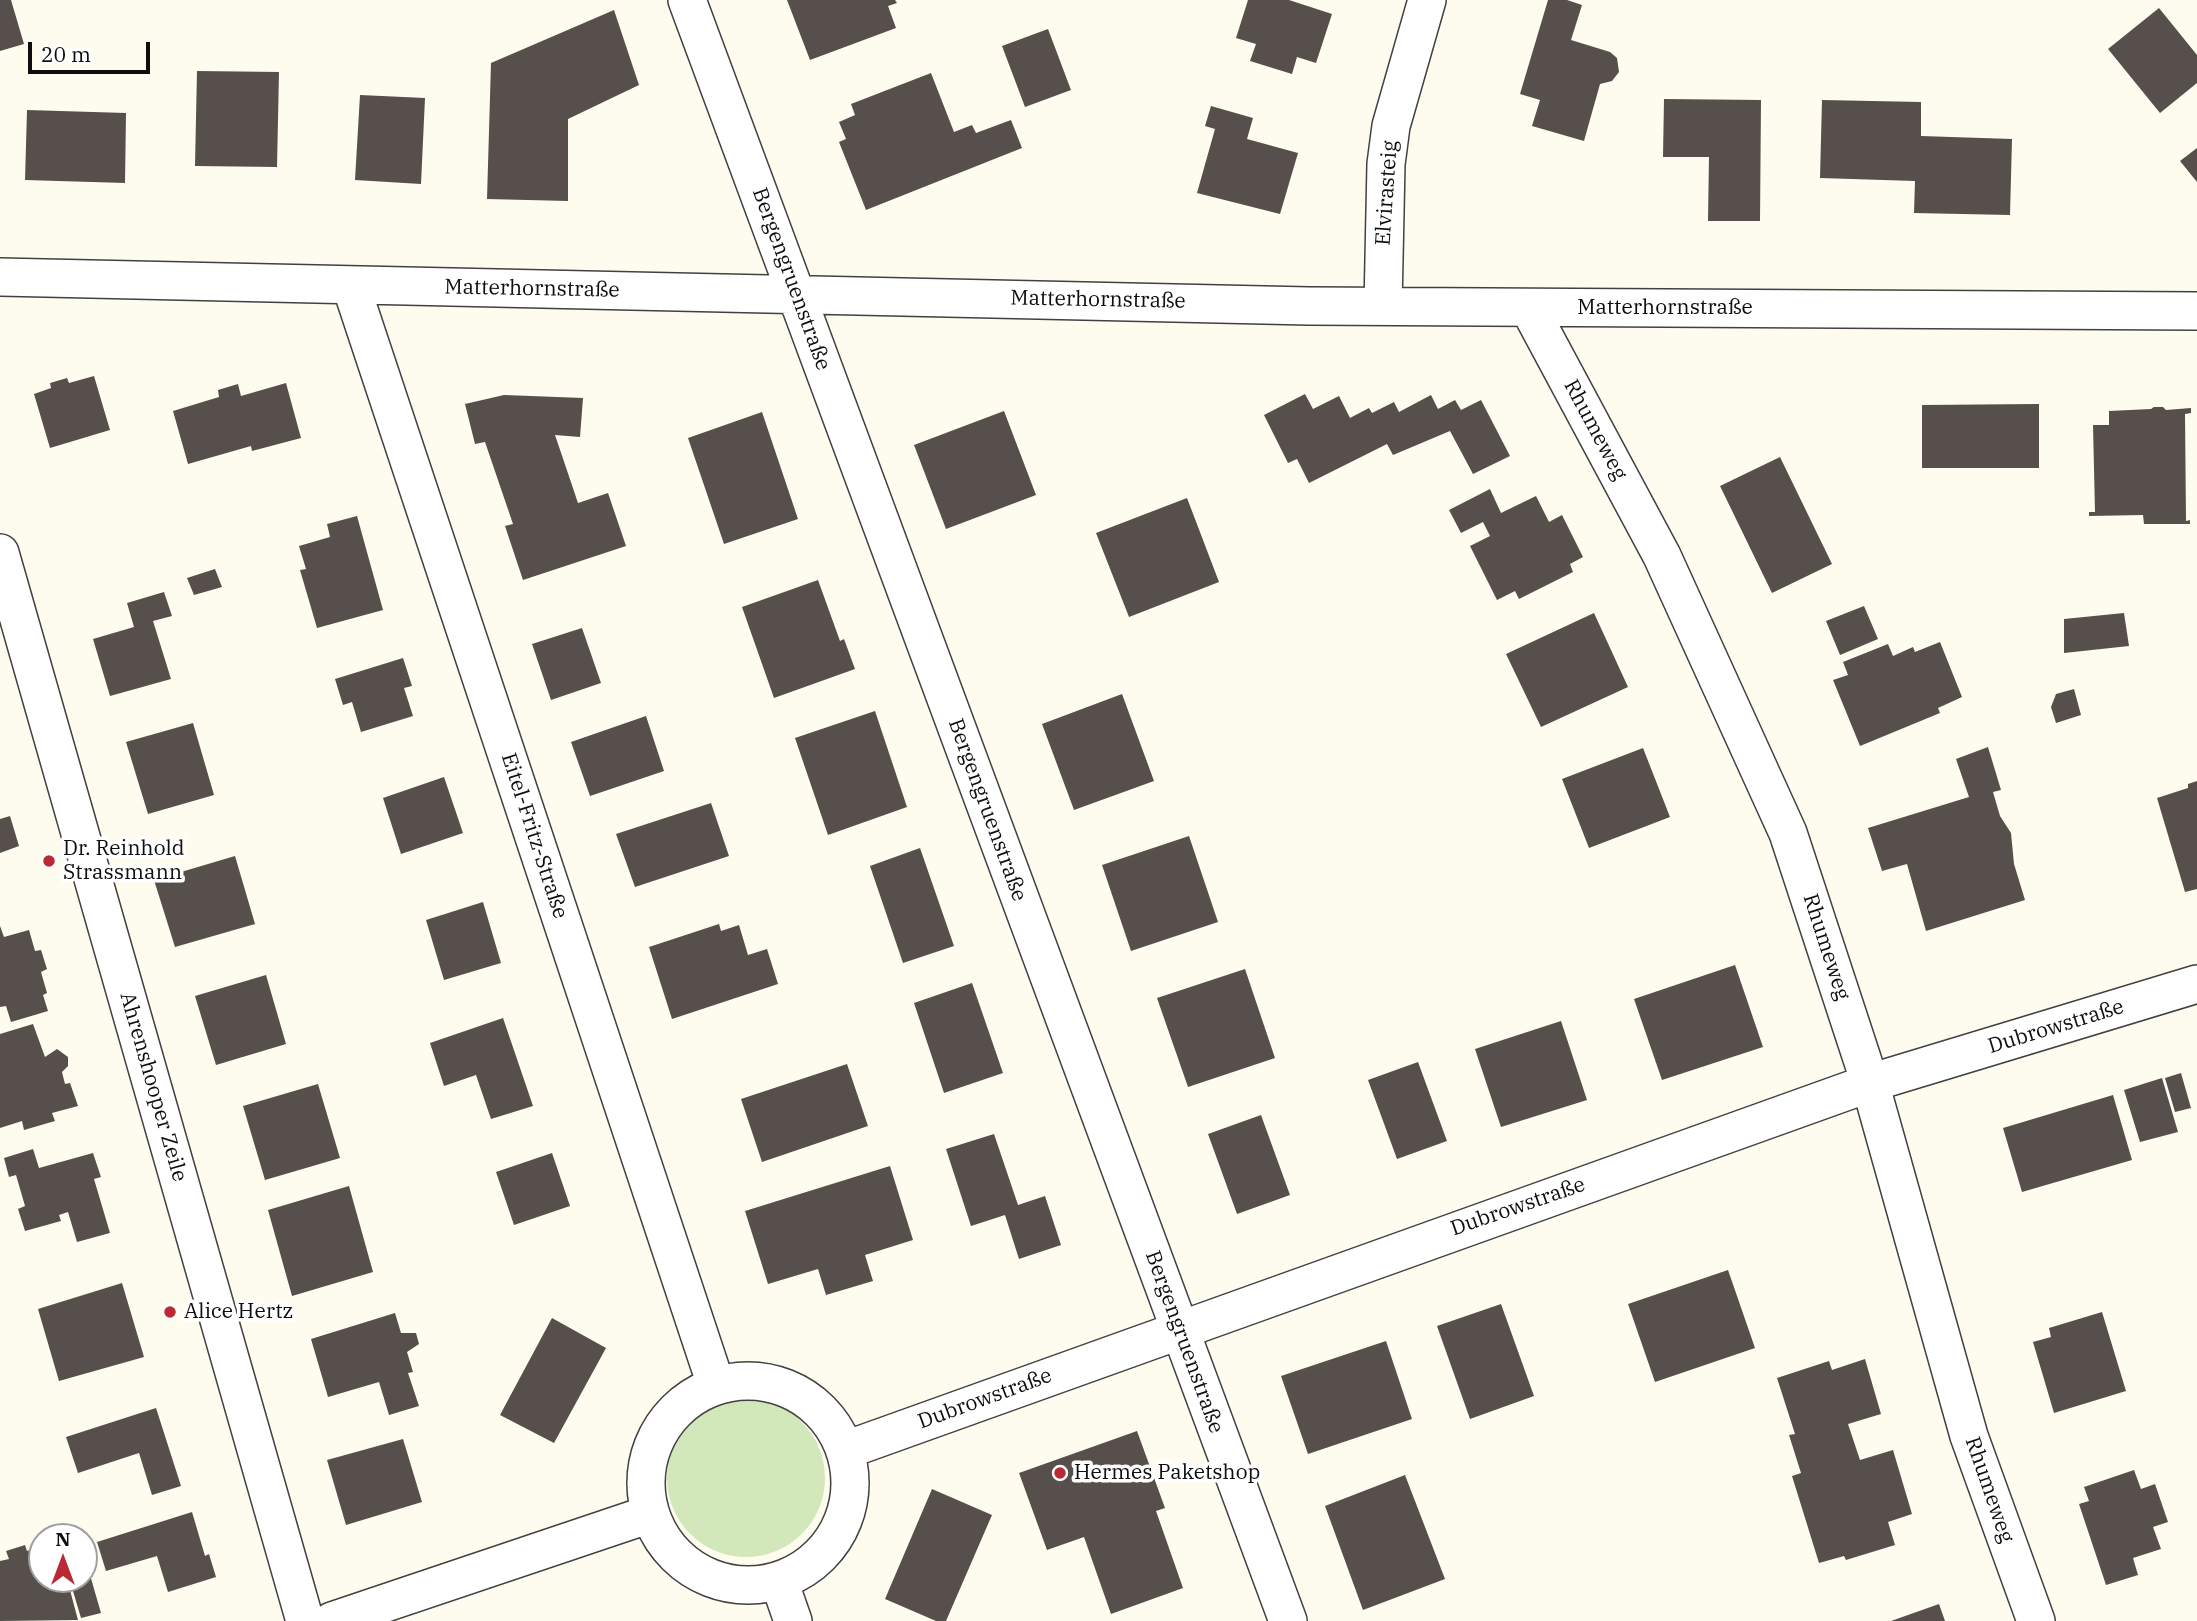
<!DOCTYPE html>
<html>
<head>
<meta charset="utf-8">
<style>
	body { margin:0 }
	#map { position:relative; width:2197px; height:1621px; overflow:hidden; background:#fefbef; font-family:"IBM Plex Serif",serif }
	canvas { display:block }
	.north { position:absolute; left:28px; top:1523px; width:70px; height:70px; box-sizing:border-box; background:#fff; border:2px solid #9f9f9f; border-radius:50%; rotate:0deg; font-size:19px; font-weight:700; line-height:28px; text-align:center; color:#0e0e0e }
	.north::after { content:''; display:block; margin:auto; width:24px; height:32px; background:#ba2a35; clip-path:polygon(50% 0,100% 100%,50% 72%,0 100%) }
	.scale { position:absolute; left:28px; top:42px; width:122px; height:32px; box-sizing:border-box; border:4px solid #0e0e0e; border-top:0; padding-left:9px; font-size:21px; line-height:24px; white-space:nowrap; color:#0e0e0e; -webkit-text-stroke:5px #fff; paint-order:stroke }
</style>
</head>
<body>
<div id="map">
<canvas width="2197" height="1621"></canvas>
<div class="north">N</div>
<div class="scale">20 m</div>
</div>
<script>
const ctx = document.querySelector('canvas').getContext('2d');
ctx.lineJoin = 'round';
function fillPath(path, color) {
  ctx.fillStyle = color;
  ctx.fill(path, 'evenodd');
}
function trace(path, color, width, dash) {
  ctx.strokeStyle = color;
  ctx.lineWidth = width;
  ctx.lineCap = dash ? 'butt' : 'round';
  ctx.setLineDash(dash || []);
  ctx.stroke(path);
}
function drawText(font, color, halo, rows, align = 'center') {
  ctx.font = font + ' "IBM Plex Serif",serif';
  ctx.lineWidth = 7;
  ctx.setLineDash([]);
  ctx.textBaseline = 'middle';
  ctx.strokeStyle = halo;
  ctx.fillStyle = color;
  for (const [text, x, y, turn = 0] of rows) {
    ctx.save();
    ctx.translate(x, y);
    ctx.rotate((+turn || 0) * Math.PI / 180);
    ctx.textAlign = isNaN(turn) ? turn : align;
    if (halo) ctx.strokeText(text, 0, 0);
    ctx.fillText(text, 0, 0);
    ctx.restore();
  }
}
const green = new Path2D(`
	M667 1478a79 79 0 1 1 158 0a79 79 0 1 1-158 0Z`);
const building = new Path2D(`
	M0,0H11L24,44L0,51Z
	M787,0H895L897,3L888,6L896,28L810,60Z
	M1248,0H1289L1332,14L1316,63L1297,57L1292,74L1250,61L1256,44L1236,38Z
	M1548,0H1567L1582,5L1571,40L1610,52L1617,58L1619,72L1612,81L1600,84L1584,141L1532,126L1540,100L1520,94Z
	M2159,8L2197,55V83L2160,113L2108,49Z
	M614,10L639,85L568,119V201L487,199L491,63Z
	M1048,29L1071,90L1025,107L1002,46Z
	M197,71L279,72L277,167L195,166Z
	M931,73L954,132L972,125L976,133L1011,120L1022,148L866,210L839,142L846,139L839,122L855,115L851,104Z
	M360,95L425,98L421,184L355,180Z
	M1664,99L1761,100L1760,221H1708L1709,157H1663Z
	M1822,100L1921,102V136L2012,139L2010,215L1914,213L1915,181L1820,178Z
	M1211,106L1253,118L1247,139L1298,153L1280,214L1197,193L1215,129L1205,126Z
	M27,110L126,113L125,183L25,180Z
	M2197,148V182L2180,161Z
	M94,376L110,430L50,448L34,394L51,388L50,383L67,378L69,383Z
	M286,383L301,438L252,451L251,446L188,464L173,411L219,397L218,390L238,384L241,396Z
	M1305,394L1313,409L1339,396L1350,418L1369,408L1372,413L1394,402L1399,412L1431,395L1438,409L1455,400L1461,410L1481,400L1510,456L1473,474L1450,431L1393,455L1387,444L1309,483L1297,459L1288,463L1264,415Z
	M504,395L583,398L580,437L555,435L578,503L608,493L626,546L523,580L505,526L513,524L485,442L475,444L465,404Z
	M2039,404V468H1922V405Z
	M2154,407H2163L2166,410L2191,408V413L2185,414L2186,521L2190,520V524H2144L2143,515L2089,516V512H2095L2093,425H2109V411L2151,409Z
	M1004,411L1036,495L946,529L914,445Z
	M762,412L798,519L724,544L688,438Z
	M1780,457L1832,564L1772,593L1720,486Z
	M1490,489L1501,513L1536,496L1549,522L1562,515L1583,557L1570,564L1573,572L1519,599L1515,591L1497,600L1470,546L1490,536L1483,522L1461,533L1449,510Z
	M1187,498L1219,582L1129,617L1096,533Z
	M357,516L383,610L317,628L300,570L306,569L299,546L330,537L327,524Z
	M215,569L222,587L194,595L187,578Z
	M818,580L840,641L844,639L855,669L774,698L742,607Z
	M164,592L172,616L153,621L171,679L110,696L93,639L134,627L127,603Z
	M1864,606L1878,639L1840,655L1826,621Z
	M1594,613L1628,687L1541,727L1506,654Z
	M2124,613L2129,646L2064,653V619Z
	M582,628L601,683L551,700L532,644Z
	M1940,642L1962,697L1938,708L1940,713L1860,746L1833,680L1848,675L1843,662L1888,644L1893,656L1913,647L1915,652Z
	M403,658L412,686L404,688L413,716L361,732L352,702L343,705L335,679Z
	M2074,689L2081,715L2056,723L2051,707L2056,694Z
	M1122,694L1154,781L1074,810L1042,724Z
	M875,711L907,807L828,835L795,738Z
	M646,716L664,771L590,796L571,742Z
	M193,723L214,795L148,814L126,742Z
	M1988,747L2001,790L1993,792L2000,816L2011,833L2014,864L2025,900L1926,931L1907,864L1882,871L1868,828L1969,797L1956,759Z
	M1643,748L1670,817L1589,848L1562,779Z
	M444,777L463,833L401,854L383,798Z
	M2197,781V889L2185,892L2157,798L2188,788V784Z
	M711,803L729,856L635,887L616,834Z
	M10,816L19,846L0,853V819Z
	M1189,836L1218,922L1131,951L1102,865Z
	M920,848L954,946L903,963L870,866Z
	M235,856L255,924L175,947L154,880Z
	M483,902L501,963L444,980L426,920Z
	M719,924L721,931L739,925L748,955L767,949L778,984L672,1019L649,947Z
	M0,926L4,937L29,930L35,951L41,950L47,969L41,972L47,993L43,995L48,1011L11,1022L6,1006L0,1007Z
	M1735,965L1763,1047L1662,1080L1634,999Z
	M1245,969L1275,1058L1188,1087L1157,998Z
	M266,975L286,1044L216,1065L195,996Z
	M972,983L1003,1073L944,1093L914,1003Z
	M503,1018L533,1106L491,1119L476,1075L444,1086L430,1043Z
	M1561,1021L1587,1100L1501,1127L1475,1049Z
	M33,1024L45,1057L57,1049L68,1057V1066L62,1072L65,1084L70,1083L78,1106L52,1113L55,1121L24,1130L22,1121L0,1128V1034Z
	M1418,1062L1447,1141L1397,1159L1368,1080Z
	M847,1064L868,1126L762,1162L741,1099Z
	M2181,1073L2191,1108L2175,1112L2165,1078Z
	M2162,1078L2178,1132L2140,1142L2124,1090Z
	M318,1084L340,1158L265,1180L243,1106Z
	M2113,1095L2132,1160L2022,1192L2003,1128Z
	M1261,1115L1290,1195L1237,1214L1208,1134Z
	M994,1134L1018,1205L1045,1196L1061,1245L1019,1259L1005,1215L971,1226L946,1149Z
	M33,1149L39,1168L93,1153L101,1177L94,1179L110,1233L77,1242L68,1212L59,1215L61,1221L25,1231L18,1209L25,1206L16,1175L9,1177L4,1158Z
	M552,1153L570,1206L514,1225L496,1172Z
	M890,1166L913,1240L865,1255L873,1281L826,1295L818,1269L768,1284L745,1211Z
	M349,1186L373,1272L292,1296L268,1210Z
	M1728,1270L1755,1348L1655,1382L1628,1304Z
	M122,1283L144,1357L59,1381L38,1309Z
	M1501,1304L1534,1396L1470,1419L1437,1326Z
	M2102,1312L2126,1391L2054,1413L2033,1342L2051,1337L2049,1328Z
	M395,1313L401,1333H416L419,1344L407,1352L413,1372L408,1373L419,1406L389,1415L379,1382L328,1397L311,1339Z
	M552,1318L606,1348L554,1443L500,1415Z
	M1386,1341L1412,1419L1308,1454L1281,1376Z
	M1865,1359L1881,1414L1848,1424L1860,1460L1893,1450L1912,1514L1888,1522L1895,1545L1846,1560L1844,1556L1819,1563L1792,1476L1801,1473L1789,1435L1795,1434L1777,1378L1829,1361L1832,1370Z
	M156,1408L181,1486L152,1495L139,1453L78,1473L66,1437Z
	M1137,1431L1165,1508L1156,1511L1183,1588L1111,1614L1084,1537L1047,1550L1019,1473Z
	M403,1439L422,1502L346,1525L327,1460Z
	M2134,1470L2141,1489L2155,1484L2168,1522L2153,1527L2161,1549L2133,1558L2138,1575L2106,1585L2079,1504L2089,1501L2084,1487Z
	M1405,1475L1445,1579L1363,1610L1325,1506Z
	M932,1489L992,1515L946,1621H936L885,1599Z
	M192,1512L205,1556L209,1554L216,1577L168,1592L157,1556L106,1571L97,1542Z
	M25,1545L27,1551L33,1549L42,1579H67L78,1620L0,1621V1561L9,1559L6,1551Z
	M90,1575L101,1613L81,1618L70,1581Z
	M1939,1604L1945,1621H1891Z`);
const street = new Path2D(`
	M687,0L1288,1621
	M0,277L1309,306L2197,311
	M351,286L716,1385
	M1383,306L1386,164L1391,126L1427,0
	M1529,308L1662,556L1788,833L1870,1083L1969,1436L2036,1621
	M0,553L305,1621
	M646 1483a102 102 0 1 1 204 0a102 102 0 1 1-204 0Z
	M846,1450L1870,1083L2197,984
	M779,1581L793,1621
	M332,1621L650,1514`);
const markers = [
	[49,861,7,"#ba2a35"],
	[170,1312,7,"#ba2a35"],
	[1060,1473,7,"#ba2a35"]
];
const streetNames = [
	["Elvirasteig",1387,193,-86],
	["Bergengruenstraße",791,279,70],
	["Matterhornstraße",532,289,1],
	["Matterhornstraße",1098,300,1],
	["Matterhornstraße",1665,308],
	["Rhumeweg",1595,430,62],
	["Bergengruenstraße",987,810,70],
	["Eitel-Fritz-Straße",534,836,72],
	["Rhumeweg",1826,947,72],
	["Dubrowstraße",2056,1027,-17],
	["Ahrenshooper Zeile",153,1087,74],
	["Dubrowstraße",1518,1207,-19],
	["Bergengruenstraße",1184,1342,70],
	["Dubrowstraße",985,1399,-20],
	["Rhumeweg",1989,1490,71]
];
const poiNames = [
	["Dr. Reinhold",63,849],
	["Strassmann",63,873],
	["Alice Hertz",184,1312],
	["Hermes Paketshop",1074,1473]
];
fillPath(green, '#d3e8ba');
fillPath(building, '#564f4b');
trace(street, '#414141', 40);
trace(street, '#fff', 37);
for (const [x, y, r, color] of markers) {
  const dot = new Path2D();
  dot.arc(x, y, r, 0, 2 * Math.PI);
  ctx.fillStyle = color;
  ctx.fill(dot);
  trace(dot, '#fff', 2.5);
}
drawText('21px', '#0e0e0e', '#fff', streetNames);
drawText('21px', '#0e0e0e', '#fff', poiNames, 'left');
</script>
</body>
</html>
